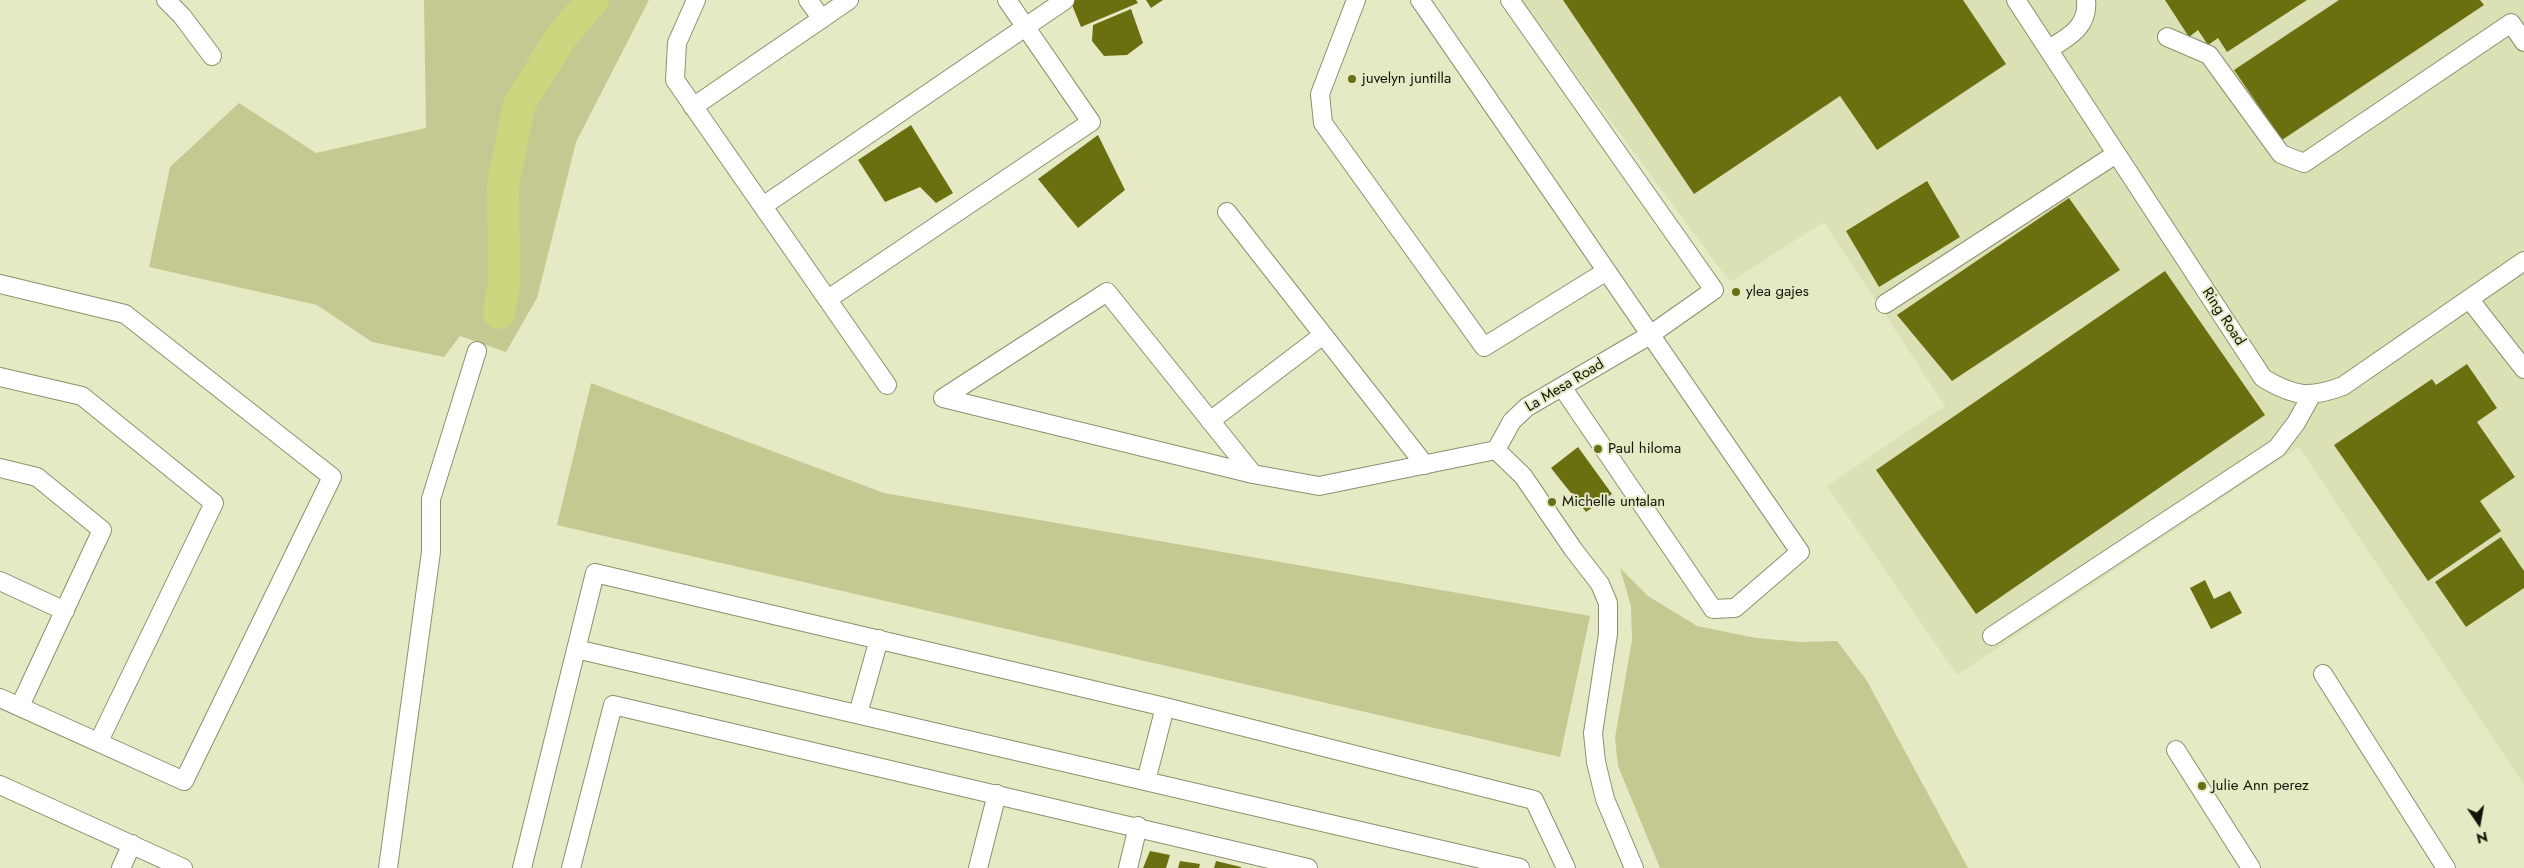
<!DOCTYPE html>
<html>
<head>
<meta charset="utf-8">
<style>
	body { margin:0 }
	#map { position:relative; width:2524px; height:868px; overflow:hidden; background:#e5eac5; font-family:Jost,sans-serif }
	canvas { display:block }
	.north { position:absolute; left:2454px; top:798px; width:50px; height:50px; -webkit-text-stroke:4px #e5eac5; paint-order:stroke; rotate:168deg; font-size:14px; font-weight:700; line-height:20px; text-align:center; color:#131407 }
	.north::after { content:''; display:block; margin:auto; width:18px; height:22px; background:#131407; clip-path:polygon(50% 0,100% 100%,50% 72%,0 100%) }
</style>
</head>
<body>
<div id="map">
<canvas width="2524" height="868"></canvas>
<div class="north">N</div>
</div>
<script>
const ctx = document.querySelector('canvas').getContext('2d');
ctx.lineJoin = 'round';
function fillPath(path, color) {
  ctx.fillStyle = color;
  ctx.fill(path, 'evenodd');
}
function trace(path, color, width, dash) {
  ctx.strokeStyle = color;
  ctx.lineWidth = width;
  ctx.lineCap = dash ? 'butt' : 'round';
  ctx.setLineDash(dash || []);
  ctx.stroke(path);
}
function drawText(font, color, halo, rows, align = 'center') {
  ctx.font = font + ' Jost,sans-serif';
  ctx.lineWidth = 4;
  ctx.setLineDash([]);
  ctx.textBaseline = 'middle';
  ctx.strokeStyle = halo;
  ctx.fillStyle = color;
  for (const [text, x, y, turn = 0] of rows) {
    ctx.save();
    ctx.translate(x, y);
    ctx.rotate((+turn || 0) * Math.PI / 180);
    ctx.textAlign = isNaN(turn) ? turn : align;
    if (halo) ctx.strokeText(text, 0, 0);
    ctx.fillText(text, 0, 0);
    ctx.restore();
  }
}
const built = new Path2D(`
	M1521,0H2524V785L2299,447L1957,675L1827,486L1945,406L1824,222L1730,282Z`);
const green = new Path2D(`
	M424,0H649L576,142L537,298L506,352L460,336L444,357L372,342L317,305L149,267L170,167L239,103L316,153L426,128Z
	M591,383L884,493L1590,616L1560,757L557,525Z
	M1620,568L1648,596L1697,626L1756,638L1801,642L1837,641L1867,681L1968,868H1660L1618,766L1615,738L1632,640L1631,606Z`);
const river = new Path2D(`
	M499,313L504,282L503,185L519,105L561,37L593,0`);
const building = new Path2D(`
	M1070,0H1136L1138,3L1081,27Z
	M1146,0H1163L1151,8Z
	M1563,0H1963L2006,64L1877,150L1840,96L1694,194Z
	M2165,0H2307L2227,52L2218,38L2208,45L2198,30L2189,37Z
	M2339,0H2480L2484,5L2282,140L2234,70Z
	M1131,9L1143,43L1127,55L1104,56L1092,41L1093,25Z
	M911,125L953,193L936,203L920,187L885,202L858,160Z
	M1098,135L1125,190L1078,228L1038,179Z
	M1927,181L1960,237L1879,287L1846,231Z
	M2069,198L2120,270L1952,381L1897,315Z
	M2165,271L2265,415L1976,614L1876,470Z
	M2467,364L2497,408L2477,422L2515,477L2480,501L2501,531L2428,581L2334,445L2432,379L2436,385Z
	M1578,447L1612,494L1586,512L1551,468Z
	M2501,537L2524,571V588L2466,627L2435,582Z
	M2205,580L2214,599L2230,591L2242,613L2211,629L2190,588Z
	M1150,851L1170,855L1166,868H1143Z
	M1180,861L1200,864L1199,868H1178Z
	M1216,861L1241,867V868H1214Z`);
const minor = new Path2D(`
	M166,0L182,16L212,56
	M696,0L677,43L675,80L887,385
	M808,0L822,19
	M1356,0L1320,94L1323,123L1484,347L1605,272
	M1420,0L1800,552L1735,608L1713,609L1562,387
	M1510,0L1714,290L1650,335L1527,407L1512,421L1496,450L1523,476L1573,549L1600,584L1608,603V634L1593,733L1596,762L1605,799L1634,868
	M2016,0L2263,378C2293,396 2309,399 2343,386L2524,261
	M2167,37L2209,55L2281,154L2304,163L2511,23L2524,42
	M2049,49C2069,37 2089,26 2086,0
	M693,107L849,0
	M763,206L1065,0
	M1227,212L1425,465
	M0,284L125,314L332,477L184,781L0,698
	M828,299L1091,122L1007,0
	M2470,300L2524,369
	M1885,304L2116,154
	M0,377L82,396L214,503L99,741
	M1210,421L1323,335
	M0,468L37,477L102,530L20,706
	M1253,474L1107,292L943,398L1253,474L1319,486L1496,450
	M0,581L65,611
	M1992,636L2277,448L2296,423L2311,396
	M576,649L1520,868
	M2323,674L2446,868
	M858,714L879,639
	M2176,750L2251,868
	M1146,781L1165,707
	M0,785L183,868
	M121,868L132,844
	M388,868L431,552V499L477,351
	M522,868L595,573L1165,707L1534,800L1566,868
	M571,868L613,705L1308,868
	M978,868L997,794
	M1128,868L1138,826`);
const markers = [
	[1352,79,5,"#696f14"],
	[1736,292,5,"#696f14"],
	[1598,449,5,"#696f14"],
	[1552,502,5,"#696f14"],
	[2202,786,5,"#696f14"]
];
const poiNames = [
	["juvelyn juntilla",1362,79],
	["ylea gajes",1746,292],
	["Paul hiloma",1608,449],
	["Michelle untalan",1562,502],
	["Julie Ann perez",2212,786]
];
const streetNames = [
	["Ring Road",2223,317,57],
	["La Mesa Road",1565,386,-31]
];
fillPath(built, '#dbe1b5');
fillPath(green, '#c3c990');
trace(river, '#cdd67e', 32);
fillPath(building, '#6a6f0f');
trace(minor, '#8c906e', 20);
trace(minor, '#fff', 18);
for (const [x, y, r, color] of markers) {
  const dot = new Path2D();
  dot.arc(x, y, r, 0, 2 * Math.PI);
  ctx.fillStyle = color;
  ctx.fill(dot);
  trace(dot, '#e5eac5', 2);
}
drawText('15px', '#131407', '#e5eac5', poiNames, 'left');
drawText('15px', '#131407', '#e5eac5', streetNames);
</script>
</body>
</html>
